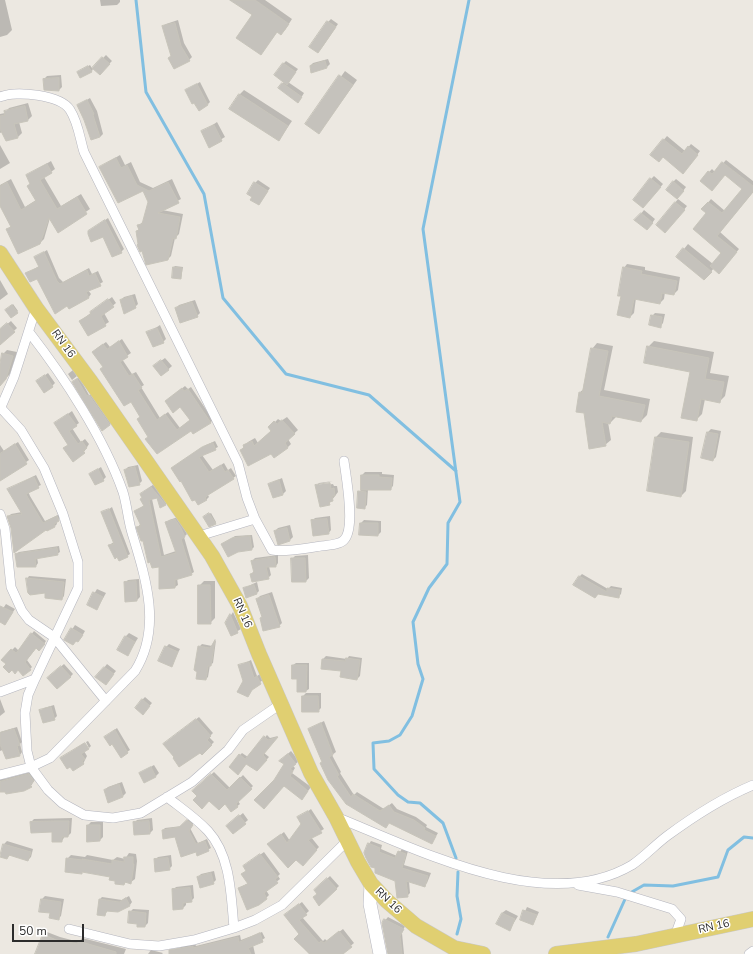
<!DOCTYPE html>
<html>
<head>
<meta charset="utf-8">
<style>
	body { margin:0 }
	#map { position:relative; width:753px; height:954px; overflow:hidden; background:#ece8e1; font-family:"Nunito Sans",sans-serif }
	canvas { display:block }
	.scale { position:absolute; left:12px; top:924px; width:72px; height:18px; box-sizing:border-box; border:2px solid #2c2c2c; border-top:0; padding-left:5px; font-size:12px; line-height:14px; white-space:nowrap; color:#2c2c2c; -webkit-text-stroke:3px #fff; paint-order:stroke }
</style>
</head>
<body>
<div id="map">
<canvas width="753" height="954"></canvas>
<div class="scale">50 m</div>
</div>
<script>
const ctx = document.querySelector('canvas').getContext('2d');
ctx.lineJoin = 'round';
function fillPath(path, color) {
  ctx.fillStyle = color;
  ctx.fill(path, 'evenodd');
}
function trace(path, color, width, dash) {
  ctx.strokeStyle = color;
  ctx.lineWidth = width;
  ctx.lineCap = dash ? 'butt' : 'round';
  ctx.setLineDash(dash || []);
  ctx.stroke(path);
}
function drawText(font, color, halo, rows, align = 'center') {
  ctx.font = font + ' "Nunito Sans",sans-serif';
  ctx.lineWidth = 3;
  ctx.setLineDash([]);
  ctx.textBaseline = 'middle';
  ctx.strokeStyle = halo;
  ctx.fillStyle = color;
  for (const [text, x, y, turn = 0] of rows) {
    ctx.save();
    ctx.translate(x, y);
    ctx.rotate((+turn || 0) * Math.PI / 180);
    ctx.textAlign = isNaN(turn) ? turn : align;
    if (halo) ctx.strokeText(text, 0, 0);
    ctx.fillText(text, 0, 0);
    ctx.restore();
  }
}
const shadow = new Path2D(`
	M0,0H5L12,30L7,35L0,37Z
	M100,0H120V2L117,5L101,6Z
	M231,0H265L292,19L285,30L277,32L261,54L253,15Z
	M331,19L338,24L321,49L328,22Z
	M178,20L184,43L192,57L189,60L172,55L163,26L166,24Z
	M106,55L112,61L100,73L94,67Z
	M328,59L330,64L327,67L312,72L310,66L313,63Z
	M286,61L298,69L288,82L304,93L301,98L279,88L284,82L283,64Z
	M90,65L93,70L91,71L78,72Z
	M345,71L357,80L319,133L307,124Z
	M61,75L62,87L59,90L44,79L47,76Z
	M200,82L210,102L207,105L186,90Z
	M244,90L292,121L279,140L239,95Z
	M90,98L97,111L103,134L100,137L78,105Z
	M28,103L32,116L28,120L19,122L22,133L18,137L2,132L0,133V114L5,113L9,108Z
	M217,122L225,137L210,146L202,132Z
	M667,136L685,151L691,144L700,151L686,169L664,156L659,161L651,155Z
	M0,145L10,163L0,169Z
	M120,155L125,165L131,162L140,182L153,188L172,179L181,199L162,210L183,214L179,234L175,238L171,256L167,260L139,243L137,231L139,229V225L144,221L150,202L143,190L100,167Z
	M726,160L753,181V192L720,232L739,249L722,270L714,268L709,274L684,249L688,244L713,264L723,252L707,213L703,209L711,199L725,211L743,189L725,174L715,187L709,172L712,169L715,172Z
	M51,161L55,169L44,177L61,206L81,194L90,209L58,231L50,218L44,239L40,243L7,230L11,226L0,205V185L11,179L25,207L36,200L28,186L31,183L27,175Z
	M654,176L663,184L646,204L651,179Z
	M676,179L686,187L680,195L673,182Z
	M258,180L270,188L261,201L255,183Z
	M678,199L687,206L668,229L657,225Z
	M644,210L655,219L650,226L636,220Z
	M108,218L124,249L121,252L103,235L92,241L88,232Z
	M47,250L59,278L63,282L89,268L92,274L98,271L103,282L88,290L91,294L89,297L69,308L37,277L26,274L39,266L36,257Z
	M627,264L645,267V270L680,277L678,290L674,294L665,292L664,299L660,303L636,298L634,313L630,317L622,295L624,268Z
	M175,266L183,267L181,278L174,267Z
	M0,280L8,294L0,300Z
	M135,294L138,304L135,307L121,300L124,297Z
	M112,297L116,303L104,313L109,322L88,335L80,321Z
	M195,300L200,313L197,316L176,308L179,305Z
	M13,304L18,311L17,312L6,310Z
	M655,313L665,314L663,323L660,327L652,316Z
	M11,321L17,328L0,344V330Z
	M160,325L166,339L163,342L148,333Z
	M122,339L131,353L122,359L132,374L136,372L144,385L141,387L160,418L168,412L180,428L190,420L180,406L166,401L185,386L188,389L191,387L213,420L211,422L191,429L149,437L138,419L141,416L131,401L104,367L96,349L106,342L110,347Z
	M654,341L714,352L710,373L729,376L725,396L719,402L705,399L702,414L696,420L691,371L648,347Z
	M597,343L613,346L604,390L650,399L647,415L641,421L616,417L610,423L608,422L611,440L605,445L580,392L584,389L592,349Z
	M7,350L17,352L10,374L0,385V369L3,354Z
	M165,358L172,366L162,375L158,363Z
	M73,370L77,376L72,380L68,374Z
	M48,373L55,383L52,386L37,381Z
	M79,377L89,395L92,394L111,423L110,425L73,382Z
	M72,411L79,423L72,428L81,442L85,439L89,444L84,452L69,445L55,423Z
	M287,417L298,430L288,439L291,444L288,447L274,457L272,453L241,450L248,442L255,438L258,443L272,430L273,424L278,419L281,421Z
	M711,429L721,431L716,457L713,460L703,458L708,432Z
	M661,432L693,437L686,491L681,496L648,490L656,437Z
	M215,441L218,447L202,455L213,470L224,463L228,470L231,468L236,476L208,495L209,497L206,500L175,466L206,445Z
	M18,442L29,460L0,480V445L4,451Z
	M138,465L142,481L139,484L125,470L128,467Z
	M101,467L106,477L103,480L90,474Z
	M365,472H382V474L394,475L393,486L390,489H368L367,505L364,508L359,492L362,489V475Z
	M36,475L41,485L28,491L30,496L45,521L60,514L61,517L56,521L57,524L55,526L12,528L8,517L11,514L22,512L9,489Z
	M282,478L286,491L283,494L274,497L269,484Z
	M333,481L319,484V486L333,484L334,486H337L338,492L329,504L316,486L319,483Z
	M154,484L168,502L165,505L158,497L152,499L164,555L176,551L166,523L169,520L178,517L187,534L184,537L194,572L191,574L177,578L178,585L175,587L160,566L151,561L138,527L141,523L135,511L145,505L141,494Z
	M112,507L130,554L127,556L109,545L114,542L103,513Z
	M211,513L216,522L215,524L206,516Z
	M330,516L331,530L328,534L312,521L315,518Z
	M364,520L381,521V532L378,535L361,523Z
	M290,525L293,537L290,540L275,531L278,528Z
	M252,535L254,547L252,549L223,544L235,536Z
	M59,546L60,552L57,554L37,557L38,563L36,566L16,554L19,552Z
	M278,555V563L276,566H269L271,575L268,578L251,574L254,571L252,561L255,558Z
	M308,555L309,578L306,581H293L292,559L295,556Z
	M582,574L608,589L611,586L622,588L621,594L619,596L598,594L595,597L579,577Z
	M29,576L66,579L64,596L62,599L46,591L27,579Z
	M139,579L140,597L137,600L126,601L125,583L128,580Z
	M204,581H215V618L210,623L199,586Z
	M257,582L259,591L256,594L244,588Z
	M97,589L106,593L97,609L88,604Z
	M272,592L282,623L279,626L261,618L263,616L257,599L260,596Z
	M6,604L15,609L5,624L0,621V613Z
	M233,612L241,629L231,635L226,623Z
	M75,625L85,631L81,638L78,641L66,639Z
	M34,631L46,641L42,647H37L27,660L32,667L30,669H18L7,664L2,660L15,647L19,651Z
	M129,633L138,638L128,654L126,636Z
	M216,640L213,663L210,665L208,677L206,679L199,647L202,644L212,646Z
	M169,644L180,649L171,666L166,647Z
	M326,656L347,659L349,656L362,658L360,676L357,679L342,670L323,659Z
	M251,660L257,676L260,674L263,680L253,687L244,681L239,666Z
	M296,663H309V689L306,691L293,665Z
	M64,664L73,674L70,677L51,675Z
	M107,664L116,671L108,681L97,677Z
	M306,693H321V708L318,711L303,696Z
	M145,697L152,703L146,710L142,700Z
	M0,699L5,712L0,716Z
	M54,705L57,716L54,719L41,711L44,708Z
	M199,717L213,733L209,737L214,742L202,754L200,752L176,757L164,744Z
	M324,721L336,752L332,755L341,772L340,773L354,795L357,792L384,809L392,803L397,809L416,817L427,825L426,827L438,833L432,843L389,822L386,827L362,812L323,762L309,729Z
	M17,727L22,742L20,744L22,752L20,755L5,749L0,751V732Z
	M117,728L130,750L127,752L108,735Z
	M267,735L270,738L278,736L264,753L269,757L257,770L247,763L241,771L240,755L242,753L248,757Z
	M88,741L91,746L89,748L86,742Z
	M84,743L88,749L84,751L87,756L83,764L62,758Z
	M291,751L299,761L293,766L295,768L292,773L311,787L305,795L274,781L286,764L283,758Z
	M154,765L159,773L156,776L140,773Z
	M31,772L36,778L31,786L0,791V777L4,779Z
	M214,772L230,788L243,775L253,786L238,801L240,804L231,811L225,803L198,796L193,791Z
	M122,782L126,793L123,796L105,790L108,787Z
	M311,809L324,829L311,837L319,847L303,864L271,842L284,832L290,841L302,824L300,817Z
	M243,813L248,820L233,833L231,823Z
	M72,818L71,833L68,836H65L62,841L53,831L31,822L34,819Z
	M152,818L153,830L150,833L135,834L134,823L137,820Z
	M189,818L194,822L190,828L198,843L207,839L211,848L198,855L196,851L175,836L163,830L165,828L182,826Z
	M91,822H103V837L100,840L88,825Z
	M7,841L33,849L31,857L28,860L10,855L7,858L4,844Z
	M371,841L382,845L381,849L397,856L402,849L408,851L404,865L431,873L427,883L424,886L409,881L410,893L407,896L396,880L376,868L369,844Z
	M264,852L280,874L278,876L280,879L266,890L269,895L266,898L239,888L248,883L245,872L247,870L244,866Z
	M129,853L136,854L137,861L135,879L131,882H126L124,884L111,876L84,871L81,873L67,859L71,855L85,857L87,855L113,860L117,857L125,859Z
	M171,855L172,866L169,869L155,860L158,857Z
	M214,871L216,880L213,883L198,877L201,874Z
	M330,876L339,886L319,905L318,893L315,890Z
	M193,885L194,898L191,901H186V905L183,908L173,890L176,887Z
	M45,896L64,899L61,916L58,919L51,912L42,899Z
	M129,896L132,902L130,905L117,911L108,910L105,915L99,900L102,897L122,900Z
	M302,902L309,911L302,917L323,941L325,939L327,941L343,929L354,943L341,954H309L295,939L300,934L288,912Z
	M527,907L539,912L533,924L521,920Z
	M133,909L149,910L148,923L145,926L138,923L130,912Z
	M506,910L518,916L510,929L502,913Z
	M388,917L405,926L402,933L404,954H390L383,923Z
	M47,932L60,937L79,942L82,938L126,949L124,954H36Z
	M262,932L265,938L253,945L255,954H179V949L181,947L195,944L196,946L240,935L241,940Z
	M151,950L163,953L162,954H148Z`);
const stream = new Path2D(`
	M136,0L146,92L204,194L223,298L286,374L369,395L456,471
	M456,858L443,823L420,803L408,802L398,795L374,769L373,743L389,741L400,735L412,716L423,679L418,664L413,622L429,588L447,564L448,523L460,502L423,229L469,0
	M630,893L644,885L673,886L718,877L728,850L744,837L753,838
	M457,934L461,919L457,896L458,872
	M608,937L626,897`);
const building = new Path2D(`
	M230,0H255L289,24L281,35L277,32L261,55L236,38L252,15Z
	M327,21L336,27L318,53L309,47Z
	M175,23L181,46L190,61L174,69L168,58L171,56L162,26Z
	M102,57L110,64L100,75L92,68Z
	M325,61L327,68L311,73L310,66Z
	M283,63L296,72L287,85L274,75Z
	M88,66L92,72L80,78L77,72Z
	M339,75L353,85L319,134L305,124Z
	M59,78V91L44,90L43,79Z
	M282,83L302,97L298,103L278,88Z
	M197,84L208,105L199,111L194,103L192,104L185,90Z
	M239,94L288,126L279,141L229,109Z
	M87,100L94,114L93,115L100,137L91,140L84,120L77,105Z
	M25,106L28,121L14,124L18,138L6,141L0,129V116L5,115L4,111Z
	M214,125L222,141L209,148L201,131Z
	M663,139L682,154L688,146L698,155L683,174L663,157L659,162L650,155Z
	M116,158L121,168L127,165L137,185L149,191L168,182L179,203L158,213L180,217L176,239L173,238L168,260L146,265L142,251L140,252L137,245L138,244L136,231L139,230L137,225L142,224L148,202L143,191L118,203L99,167Z
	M722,162L753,186V192L717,236L737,252L719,274L710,266L721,253L693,229L706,213L701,209L708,202L722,213L742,189L725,175L712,191L700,181L708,171L712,174Z
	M47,164L52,173L40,180L57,209L77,197L87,214L58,233L49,218L40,244L18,254L6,229L11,227L0,206V186L7,182L21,210L36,201L27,186L30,184L26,175Z
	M650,178L661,187L643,208L633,200Z
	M673,181L684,191L677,199L666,190Z
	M254,182L268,191L259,205L250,200L252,197L247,194Z
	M675,202L685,210L665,233L656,225Z
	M641,213L653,223L647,230L634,220Z
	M105,220L122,253L112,257L103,237L91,242L88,234V231Z
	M683,248L712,272L704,280L676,257Z
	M44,252L57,281L60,284L87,270L89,276L95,273L101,286L86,292L89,298L69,309L67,306L55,314L37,279L30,282L25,273L39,267L34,257Z
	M173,267L182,268L181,279L172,278Z
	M623,267L642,271L641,274L677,281L674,295L662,293L660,304L634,299L630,318L617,315L621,296H618Z
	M132,296L136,308L124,314L120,300Z
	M108,299L114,307L101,316L106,326L88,336L79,321L91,314L90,312Z
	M192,302L198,317L180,323L175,308Z
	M12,305L18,313L11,318L5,310Z
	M651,315L662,317L661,328L649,325Z
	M7,323L15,332L0,345V329Z
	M157,328L164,343L153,347L146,332Z
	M119,341L128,357L120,362L129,376L133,374L142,388L138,390L157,420L165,414L177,430L190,420L180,407L173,413L165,401L182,388L184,391L188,389L211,423L193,434L191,431L157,454L145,439L148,437L137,419L140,417L131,402L124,406L100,369L103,367L92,352L103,344L107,349Z
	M647,346L709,358L705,379L724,382L720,403L701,399L697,421L681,418L690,372L644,363Z
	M591,348L608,351L599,396L645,405L641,422L612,416L610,424L602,422L606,446L589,449L584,413L576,412L579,392L582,393Z
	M2,353L13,356L6,379L0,386V364Z
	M161,360L169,370L161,376L153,366Z
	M45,375L53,387L44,393L36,381Z
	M77,379L87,396L89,395L110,425L102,431L72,382Z
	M68,414L77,426L69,431L78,444L82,441L87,448L83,451L85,453L73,462L63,448L68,445L54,423Z
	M282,420L295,434L285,443L288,448L274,458L271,454L248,466L240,450L244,448L243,445L252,441L254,446L271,431L268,427L274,421L277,424Z
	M707,432L718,434L713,461L701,458Z
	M655,437L689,442L681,497L647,491Z
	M213,443L216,450L199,457L209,472L221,465L225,472L228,470L234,479L208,495L205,498L207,500L198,505L195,500L192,501L181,481L180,482L171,468L202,447Z
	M15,444L27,464L0,481V454Z
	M135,467L140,485L129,487L124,470Z
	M98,469L104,481L95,485L89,474Z
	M361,475H379V477L392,478L391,490H361Z
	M34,477L39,488L26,494L28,498L43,523L57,516L59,521L54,524L55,527L47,531L46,530L14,553L11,528L7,516L22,514L7,489Z
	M279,480L283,495L273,498L268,484Z
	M330,483L331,489L334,488L335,496H332L333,501L329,502L330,505L320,507L315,485Z
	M151,487L166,505L160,508L157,498L149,500L161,557L176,553L165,522L175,519L181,528L185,537L181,539L192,575L175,580V588L159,589V567L152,568L150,562L148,563L143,541H141L136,527L141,526L134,511L144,506L140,499L142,498L140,494Z
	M358,491L366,492L365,509L357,508Z
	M109,509L128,557L119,561L117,557L115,559L108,545L114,544L101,512Z
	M209,513L216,524L209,527L203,517Z
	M327,519L329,534L313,536L311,520Z
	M360,523H378V536L359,535Z
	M287,528L290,541L278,545L274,531Z
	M250,536L252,550L238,552L228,557L221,544L232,538Z
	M57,548L58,555L35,559L36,567H17L15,554Z
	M275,557L276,567H266L269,579L252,582L250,574L254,573L251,561Z
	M291,558H305L306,582H292Z
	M579,576L607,592V588L620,590L619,598L598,594L595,598L573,585Z
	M26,578L64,582L62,600L45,598V593L30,595L28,593Z
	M136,581L137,601L125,602L124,582Z
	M198,585H210L211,624H198Z
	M254,585L257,594L246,598L243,588Z
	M93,592L103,597L97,610L87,605Z
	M269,595L280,627L263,631L260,618L262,617L256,599Z
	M0,606L13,612L5,625L0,622Z
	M230,614L238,633L231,636L225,623Z
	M71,628L83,635L78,642L76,641L73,645L64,640Z
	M31,633L45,644L39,651L36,648L25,662L31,670L23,676L18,670L15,674L12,670L9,673L3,667L6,664L1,660L11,649L16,653Z
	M125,636L135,642L128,656L117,650Z
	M215,640L211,666H208L206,680L196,679L197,672L194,670L198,646L210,648Z
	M165,646L178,652L172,667L158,661Z
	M346,658L360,660L357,680L340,677L341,671L321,669L322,659L345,661Z
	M249,662L254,678L257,676L261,684L252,690L248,697L237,692L243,681L238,665Z
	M292,665H307L306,692H297V679H292Z
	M61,666L71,677L57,689L47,678Z
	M104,667L114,674L106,685L95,677Z
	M302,696H318L319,712H302Z
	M142,699L150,706L143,715L135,708Z
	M51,707L55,720L43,723L39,710Z
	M196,719L211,736L207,740L212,745L202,755L200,753L179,767L173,758L174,757L163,744Z
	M321,723L333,755L329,757L339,775L337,776L351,797L353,794L380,811L389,805L394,812L414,820L425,828L424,830L436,836L432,844L389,823L386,828L346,804L328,780L320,763L322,762L308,729Z
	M14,729L20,745L17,746L20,756L6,759L0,744V733Z
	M115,730L128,753L121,758L112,744L110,746L104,737Z
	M264,736L268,740L278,737L263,755L267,760L257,771L246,764L238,775L229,767L239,754L245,759Z
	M85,743L89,749L81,754L85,759L82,761L84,764L73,771L70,767L67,769L60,758Z
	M288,754L296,764L290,769L293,771L290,776L308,791L302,800L284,786L264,809L254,800L274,780L284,764L279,761Z
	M151,767L156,777L144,783L139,773Z
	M29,774L34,781L30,785L32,787L24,791L6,794L5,792H0V782Z
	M211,774L227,790L240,777L252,789L236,804L238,807L231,812L225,804L219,810L209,801L202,809L193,800L197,796L192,791Z
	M119,784L123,797L108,803L104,790Z
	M308,811L322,833L308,840L317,850L303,866L296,860L288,868L267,844L281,834L287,843L301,824L297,817Z
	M239,815L246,824L233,834L226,826Z
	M187,820L193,825L189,831L196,844L205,841L209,851L197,856L196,852L181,857L175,837L163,839L162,830L179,827Z
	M54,821H69L68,837H62V842H52V832L31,833L30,822Z
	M149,821L150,834L134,835L133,822Z
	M87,825H100V841L87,842Z
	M368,843L380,848L379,852L395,858L398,851L406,854L402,868L428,876L425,887L406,881L408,897L397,898L395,881L375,873V868L371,867L366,858L364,853Z
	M3,844L31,852L28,861L9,855L7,859L0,857Z
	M260,854L278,877L275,879L278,883L264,893L267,899L259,905L247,910L238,888L248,884L241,874L246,871L243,866Z
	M124,857H133V864H134L131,884L125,882L124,885L115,884V881L109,880L110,877L82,872V874L65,872L66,858L82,860V859L112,864V860L124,862Z
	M168,858L170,870L155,872L154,859Z
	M211,873L214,884L200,888L197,877Z
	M327,878L337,889L319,906L313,897L317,894L314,890Z
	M190,888L192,902L183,903V909L173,910L172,889Z
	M126,898L130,906L118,912L106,911L105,916L97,915L99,899L119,902Z
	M41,899L61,902L59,920L49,918L50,913L39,912Z
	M299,904L307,915L299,920L319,943L321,941L324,943L339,931L352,947L343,954H310L294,939L299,934L284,915Z
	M523,910L537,915L533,925L520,920Z
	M129,911L146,913L145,927H137V924L128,923Z
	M502,913L515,919L510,931L496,924Z
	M384,919L404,929L400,936L402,954H388L382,923Z
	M260,933L263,942L248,948L251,954H169V950L193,946V948L238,937L239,942Z
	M43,934L56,940L78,944V941L116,952V954H35Z`);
const street = new Path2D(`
	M0,97C16,90 61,95 70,110C78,122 80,139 84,152L238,463L247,498L255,519L199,536
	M0,407L21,430L44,468L63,514L78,562V588L35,679L28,695L25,713L27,751L31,767L48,790L62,803L84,815L113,818L141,813L192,782L228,750L243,730L282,703
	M1,407L14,377L36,308
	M0,514L5,529L11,587L22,611L29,620L54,637L106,701
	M255,519L272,550C286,552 300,549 315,547C323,545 338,546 344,540C356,528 346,477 344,461
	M0,692L35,679
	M0,775L31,767L50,758L135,671C162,628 146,579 132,533C128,520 127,505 123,492C104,438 64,377 29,332
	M167,797C181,808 196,818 208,831C231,856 231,896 234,928
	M336,817C419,850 546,916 632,865C644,857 655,845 667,836C694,816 722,798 753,785
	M578,885L617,892L672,909L681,919L675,936
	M69,929L130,944L159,946L194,940L234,928L255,920L282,905L347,841
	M749,954L753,951`);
const secondary = new Path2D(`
	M371,884L370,904L380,954`);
const primary = new Path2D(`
	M0,253L36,308L91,382L212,556L240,606L259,654L311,773L336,817L358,862L371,884L387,901L416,926L454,948L483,954
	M556,954L636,944L753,919`);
const streetNames = [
	["RN 16",63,344,54],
	["RN 16",242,613,66],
	["RN 16",388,901,44],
	["RN 16",714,927,-12]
];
fillPath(shadow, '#0003');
trace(stream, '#81bfe1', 3);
fillPath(building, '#c5c2bc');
trace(building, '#c7c4ba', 1);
trace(street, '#b4b5be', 10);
trace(secondary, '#b4b5be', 14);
trace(primary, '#c8c8c8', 16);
trace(street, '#fff', 9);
trace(secondary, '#fff', 13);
trace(primary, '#e0cf71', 15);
drawText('11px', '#2c2c2c', '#fff', streetNames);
</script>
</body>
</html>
